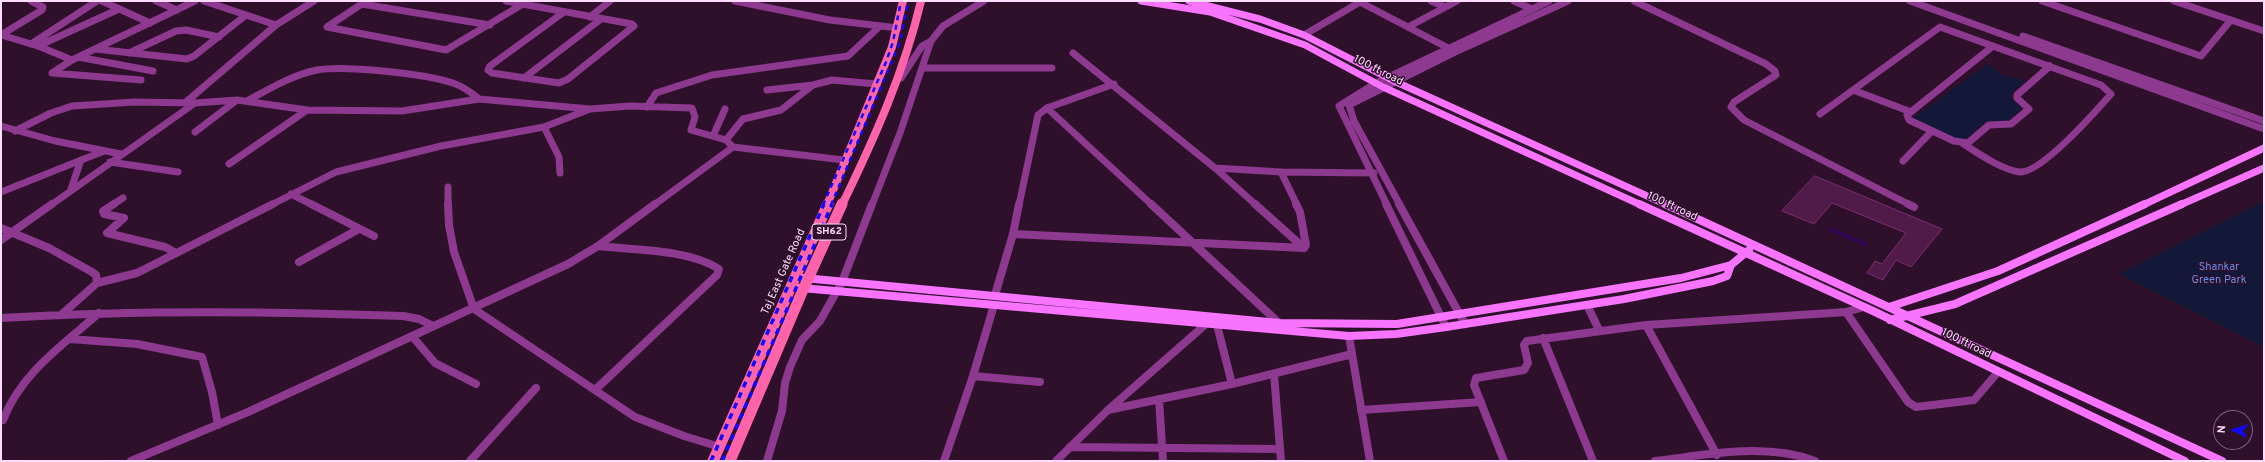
<!DOCTYPE html>
<html>
<head>
<meta charset="utf-8">
<style>
	body { margin:0 }
	#map { position:relative; width:2265px; height:462px; overflow:hidden; background:#2e102b; font-family:Overpass,sans-serif }
	canvas { display:block }
	.frame { position:absolute; inset:0; border:2px solid #ffddfe; pointer-events:none }
	.north { position:absolute; left:2213px; top:410px; width:40px; height:40px; box-sizing:border-box; background:#2e102b; border:1px solid #82627f; border-radius:50%; rotate:274deg; font-size:11px; font-weight:700; line-height:16px; text-align:center; color:#ffddfe }
	.north::after { content:''; display:block; margin:auto; width:14px; height:18px; background:#1009ff; clip-path:polygon(50% 0,100% 100%,50% 72%,0 100%) }
</style>
</head>
<body>
<div id="map">
<canvas width="2265" height="462"></canvas>
<div class="frame"></div>
<div class="north">N</div>
</div>
<script>
const ctx = document.querySelector('canvas').getContext('2d');
ctx.lineJoin = 'round';
function fillPath(path, color) {
  ctx.fillStyle = color;
  ctx.fill(path, 'evenodd');
}
function trace(path, color, width, dash) {
  ctx.strokeStyle = color;
  ctx.lineWidth = width;
  ctx.lineCap = dash ? 'butt' : 'round';
  ctx.setLineDash(dash || []);
  ctx.stroke(path);
}
function drawText(font, color, halo, rows, align = 'center') {
  ctx.font = font + ' Overpass,sans-serif';
  ctx.lineWidth = 3;
  ctx.setLineDash([]);
  ctx.textBaseline = 'middle';
  ctx.strokeStyle = halo;
  ctx.fillStyle = color;
  for (const [text, x, y, turn = 0] of rows) {
    ctx.save();
    ctx.translate(x, y);
    ctx.rotate((+turn || 0) * Math.PI / 180);
    ctx.textAlign = isNaN(turn) ? turn : align;
    if (halo) ctx.strokeText(text, 0, 0);
    ctx.fillText(text, 0, 0);
    ctx.restore();
  }
}
const green = new Path2D(`
	M1988,64L1999,74L2013,78L2027,80L2011,93V97L2022,109L2007,121H1987L1965,139L1958,140L1913,118Z
	M2264,201V347L2119,274Z`);
const water = new Path2D(`
	M1830,227L1869,243L1866,247L1827,230Z`);
const building = new Path2D(`
	M1815,176L1942,229L1911,267L1896,260L1883,280L1867,273L1875,261L1882,264L1906,233L1832,203L1814,224L1782,211Z`);
const streetFar1 = new Path2D(`
	M102,1L150,23
	M156,1L177,10
	M204,1L276,25L314,1
	M366,1L327,27L446,50L523,4
	M506,1L632,24L634,26L568,79L559,83L492,73L488,70L490,66L564,12
	M735,1L830,20L898,28
	M1358,1L1450,49
	M1431,1L1445,7
	M1514,1L1532,9
	M1634,1L1766,64L1775,71L1776,75L1734,102L1731,107L1744,120L1910,205
	M1910,1L2264,129
	M2042,1L2201,56L2231,20
	M2174,1L2264,31
	M362,4L490,25
	M590,17L610,1
	M1408,27L1457,1
	M1,35L38,46L72,60
	M1,35L42,10L43,7L31,1
	M1304,35L1360,2
	M2023,36L2264,121
	M31,44L97,1
	M38,46L119,9
	M1993,46L1907,115L1909,120L1954,141L1968,143L1989,125L2011,124L2029,109L2017,98V95L2050,66
	M95,49L187,59L194,56L246,15
	M129,53L176,31L186,30L219,37
	M1073,53L1215,168L1256,205
	M78,57L153,71
	M922,68H1052
	M524,78L601,19
	M901,78L922,46L931,41
	M141,80L52,73L72,60L195,1
	M767,90L813,85L832,80L876,84
	M1853,90L1911,112
	M247,101C269,89 292,75 317,70C345,65 426,74 453,83C464,87 471,92 479,99
	M186,102L276,25
	M647,107L656,93L712,75L848,56L879,27
	M1047,108L1152,205
	M1820,114L1940,27L2101,85L2111,94C2096,111 2041,174 2019,172C2000,169 1978,153 1962,143
	M1,126L55,141L121,154
	M544,127L559,157L560,173
	M15,131L51,113L72,106L135,102L195,103L237,100L307,110L402,111L479,99L590,109
	M195,132L237,100
	M713,136L725,109
	M726,140L743,119L781,110L813,85
	M1903,161L1932,131
	M110,162L178,172
	M229,164L307,110
	M1215,168L1281,172L1374,173
	M1281,172L1297,205
	M448,187V205
	M71,189L81,160
	M1,192L104,151
	M291,194L313,205
	M51,205L195,103
	M112,205L123,198
	M271,205L336,172L441,146L544,127L590,109L630,106L692,108L695,117L691,130L726,140L733,147L844,160
	M654,205L733,147
	M872,205L900,133L931,41L943,26L984,1
	M1019,205L1038,115L1047,108L1114,84
	M1387,205L1339,106L1376,83L1549,1
	M1400,205L1354,121L1349,105L1455,52L1568,1`);
const street = new Path2D(`
	M114,204L103,211L104,214L124,218L107,233L165,247L176,253
	M311,204L374,236
	M448,204L449,225L454,252L474,309L635,417L684,436L720,447
	M1151,204L1279,323
	M1255,204L1304,248
	M1296,204L1300,212L1306,245L1304,248
	M1386,204L1446,327
	M1399,204L1465,324
	M1908,204L1914,207
	M1,228L49,248L92,272L96,275L97,283
	M1013,234L1304,248
	M1,240L52,204
	M299,262L359,229
	M995,295L1013,234L1019,204
	M1587,305L1599,330
	M1846,312L1908,402L1916,407L1974,400L1998,372
	M61,315L97,283L137,273L273,204
	M1,318C135,310 269,311 403,316L419,319L433,326
	M1217,325L1232,384
	M1646,325L1846,312L1864,307
	M412,336L435,363L476,384
	M1349,336L1370,461
	M1543,338L1593,461
	M70,339L137,344L202,357L212,392L218,425
	M1274,374L1281,461
	M973,376L1040,382
	M596,389L717,275L719,269C688,249 635,250 598,246
	M1159,399L1163,461
	M1108,410L1232,384L1352,354
	M1361,410L1481,402
	M3,420C21,373 63,345 99,313
	M1070,447L1280,449
	M131,461L248,412L568,264L598,246L655,204
	M470,461L536,388
	M767,461L782,411L785,383L790,367L802,340L820,321L842,282L872,204
	M944,461L973,376L994,305
	M1056,461L1108,410L1206,324
	M1504,461L1474,385L1476,378L1524,370L1528,363L1524,345L1527,341L1646,325L1717,455
	M1655,461C1707,455 1765,442 1815,461`);
const secondaryFar1 = new Path2D(`
	M1141,1L1210,12L1305,45L1383,87L1641,205
	M1189,1L1260,19L1304,35L1394,81L1667,205
	M2143,205L2264,148
	M2180,205L2264,168`);
const secondary = new Path2D(`
	M1639,204L1873,311L2185,461
	M1665,204L2222,461
	M804,278L1279,323L1397,324L1681,278L1731,265L1749,250
	M790,287L1349,336L1396,334L1446,327L1624,299L1713,281L1727,276L1731,265
	M1889,307L1998,271L2145,204
	M1890,320L1955,304L2182,204`);
const primaryFar1 = new Path2D(`
	M827,205L892,47L903,1
	M842,205C874,139 904,73 921,1`);
const primary = new Path2D(`
	M713,461L828,204
	M730,461L802,292L842,204`);
const railFar1 = new Path2D(`
	M823,205L886,62L893,42L901,1
	M831,205L900,42L908,1`);
const rail = new Path2D(`
	M711,461L824,204
	M722,461L832,204`);
const shields = [
	[829,232,34]
];
const shieldNames = [
	["SH62",829,232]
];
const streetNames = [
	["100 ft road",1378,71,27],
	["100 ft road",1672,207,25],
	["Taj East Gate Road",784,272,-66],
	["100 ft road",1966,344,26]
];
const parkNames = [
	["Shankar",2219,268],
	["Green Park",2219,281]
];
fillPath(green, '#131738');
fillPath(water, '#30084f');
fillPath(building, '#501b49');
trace(building, '#7d2c73', 1);
trace(streetFar1, '#8c398f', 7);
trace(street, '#8c398f', 8);
trace(secondaryFar1, '#f874ff', 7);
trace(secondary, '#f874ff', 8);
trace(primaryFar1, '#ff64aa', 8);
trace(primary, '#ff64aa', 11);
trace(railFar1, '#1009ff', 2.5, [5, 4.5]);
trace(rail, '#1009ff', 3.5, [6, 5.5]);
for (const [x, y, w] of shields) {
  const box = new Path2D();
  box.roundRect(x - w / 2, y - 8, w, 16, 3);
  ctx.fillStyle = '#2e102b';
  ctx.fill(box);
  trace(box, '#ffddfe', 1);
}
drawText('bold 10px', '#ffddfe', null, shieldNames);
drawText('11px', '#ffddfe', '#2e102b', streetNames);
drawText('11px', '#628de7', '#2e102b', parkNames);
</script>
</body>
</html>
